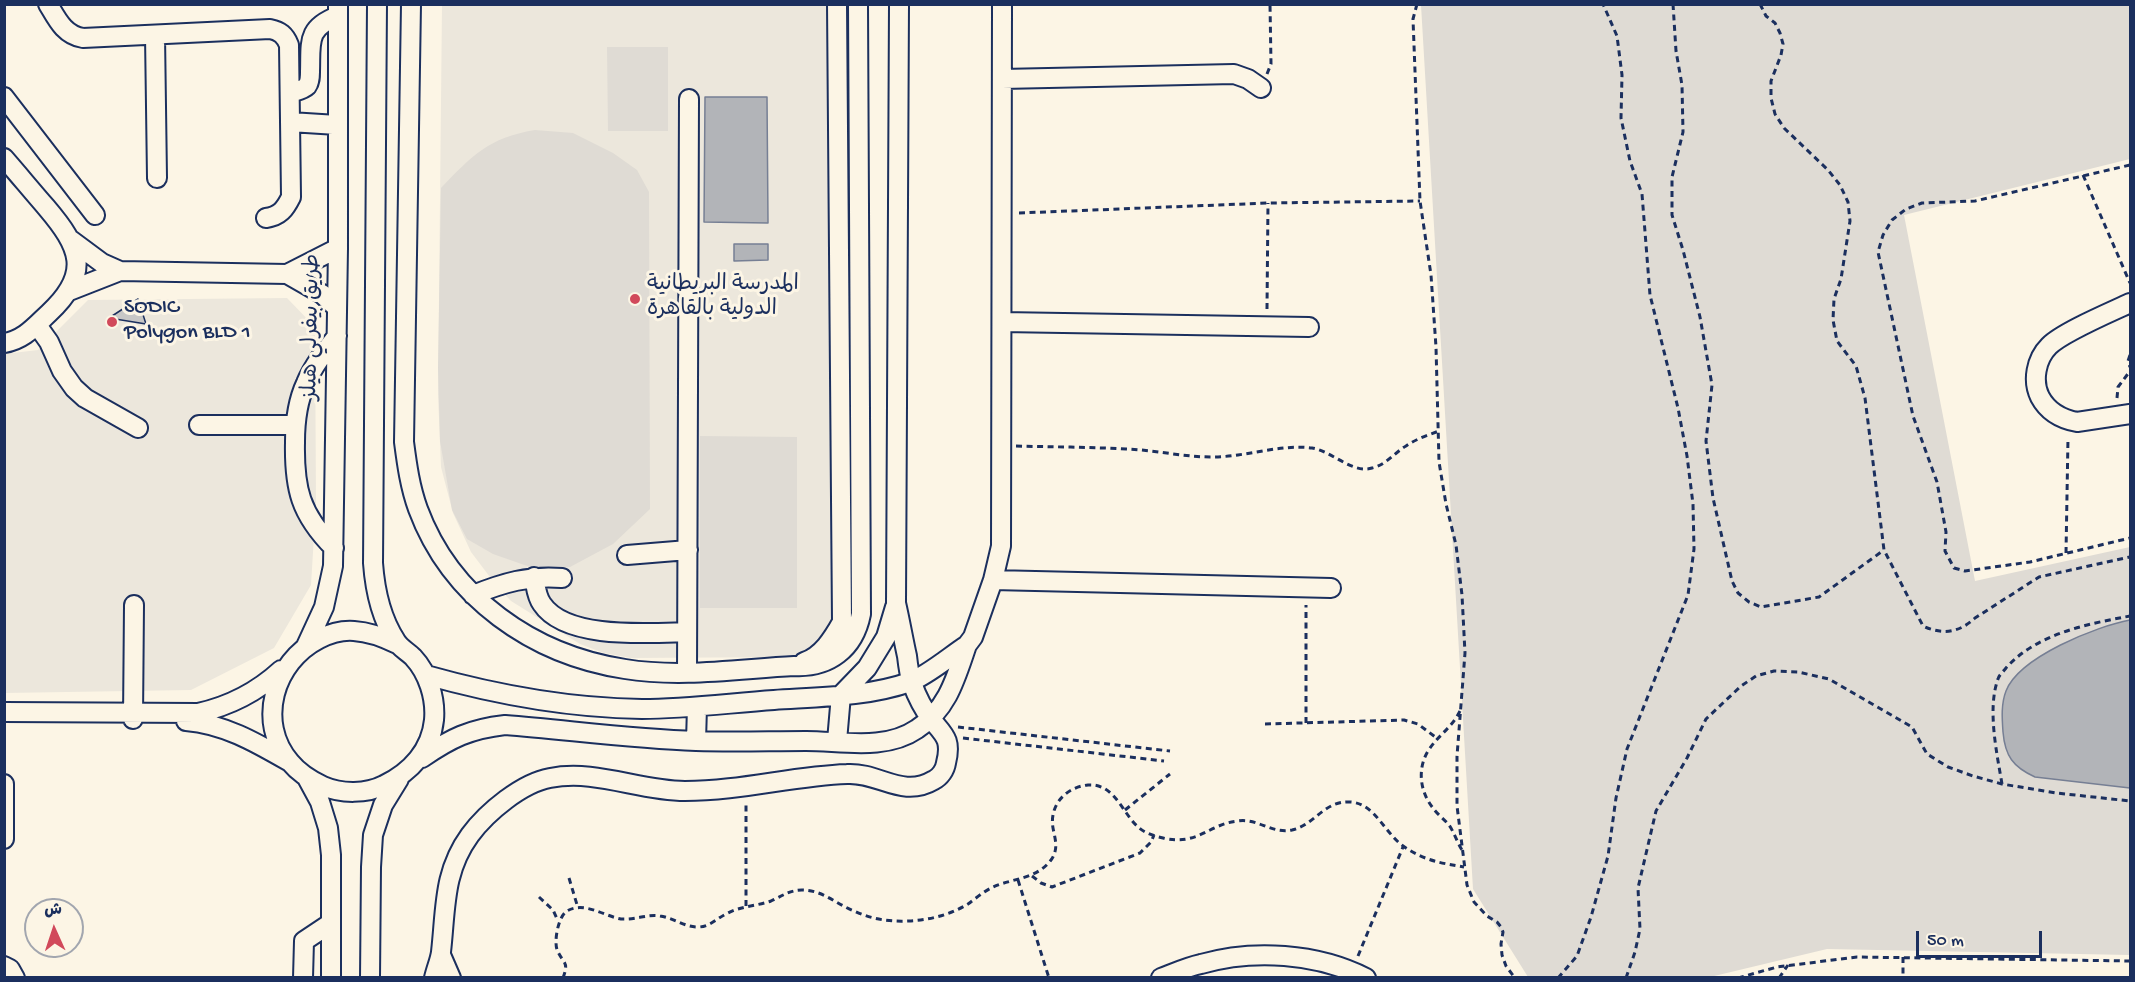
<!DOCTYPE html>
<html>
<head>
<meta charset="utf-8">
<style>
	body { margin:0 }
	#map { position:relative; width:2135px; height:982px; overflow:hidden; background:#fcf5e5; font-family:"Gochi Hand","Playpen Sans Arabic",sans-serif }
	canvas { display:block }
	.frame { position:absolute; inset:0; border:6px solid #1b2f5e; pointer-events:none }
	.north { position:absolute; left:24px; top:898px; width:60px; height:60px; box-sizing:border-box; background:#fcf5e5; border:2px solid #a2a6af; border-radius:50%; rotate:357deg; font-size:16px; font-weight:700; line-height:24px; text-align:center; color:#1b2f5e }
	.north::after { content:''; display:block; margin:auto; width:21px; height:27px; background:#d1495b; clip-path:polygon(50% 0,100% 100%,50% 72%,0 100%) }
	.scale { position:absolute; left:1916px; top:931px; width:126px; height:27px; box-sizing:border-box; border:3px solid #1b2f5e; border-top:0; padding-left:8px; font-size:18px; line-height:21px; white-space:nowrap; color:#1b2f5e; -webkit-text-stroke:4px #fcf5e5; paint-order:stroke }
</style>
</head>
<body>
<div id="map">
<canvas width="2135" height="982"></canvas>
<div class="frame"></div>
<div class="north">ش</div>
<div class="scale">50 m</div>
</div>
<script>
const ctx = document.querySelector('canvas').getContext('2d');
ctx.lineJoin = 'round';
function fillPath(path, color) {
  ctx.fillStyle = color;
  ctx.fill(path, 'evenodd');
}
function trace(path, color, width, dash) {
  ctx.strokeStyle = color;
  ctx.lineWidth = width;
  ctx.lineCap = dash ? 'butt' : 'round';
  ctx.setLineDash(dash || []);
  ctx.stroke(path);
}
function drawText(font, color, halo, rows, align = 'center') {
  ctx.font = font + ' "Gochi Hand","Playpen Sans Arabic",sans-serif';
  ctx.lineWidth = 6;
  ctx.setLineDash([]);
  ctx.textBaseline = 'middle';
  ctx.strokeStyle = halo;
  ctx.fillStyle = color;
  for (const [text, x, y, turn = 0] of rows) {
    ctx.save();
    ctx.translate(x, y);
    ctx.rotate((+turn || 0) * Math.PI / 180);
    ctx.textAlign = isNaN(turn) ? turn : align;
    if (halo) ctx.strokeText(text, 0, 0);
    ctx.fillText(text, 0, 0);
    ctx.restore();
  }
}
const built = new Path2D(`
	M442,5H831L832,615L831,625L818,645L800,657L631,658L604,653L580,644L511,601L496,585L471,552L453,513L441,467L438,394Z
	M287,298L315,327L316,503L311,585L274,648L191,690L5,693L4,354L38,350L88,300Z`);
const green = new Path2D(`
	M1421,5H2130V159L1904,215L1975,581L2130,547V955L1827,949L1710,977H1528L1473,889Z
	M607,47H668V131H608Z
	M535,130L573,133L613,153L637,170L649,192L650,509L613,544L570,567L533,568L493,554L467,539L452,510L440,441L438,368L441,188C473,155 488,138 535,130Z
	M700,436L797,437V608H700Z`);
const water = new Path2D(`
	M705,97H767L768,223L704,222Z
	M734,244H768V260L734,261Z
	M2130,620V788L2035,777C2013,767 2005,756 2003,732C2002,718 2001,704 2006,691C2019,657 2097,626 2130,620Z`);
const building = new Path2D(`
	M138,299L146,324L109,318Z`);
const path = new Path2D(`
	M1417,4L1413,19L1420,201L1431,275L1436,347L1439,462L1446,504L1456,545L1462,595L1465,653L1457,756V806L1467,885L1474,902L1487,916L1497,922L1501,927L1503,932L1501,944L1502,955L1506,966L1515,978
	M1673,4L1676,51L1682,85L1683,132L1672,177V215L1683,250L1700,317L1712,385L1706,441L1713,498L1732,581L1738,593L1749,602L1761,607L1819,597L1884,550
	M1760,4L1766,16L1775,23L1780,33L1783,44L1781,55L1771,81V98L1775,114L1784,128L1828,170L1840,185L1848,202L1850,221L1841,279L1834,299L1833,320L1837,341L1856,366L1865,398L1884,550L1923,626C1942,635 1959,633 1975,618L2039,577L2130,557
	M1267,74L1271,64L1270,4
	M2130,165L1975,201L1922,203L1906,209L1892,220L1883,235L1878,252L1913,416L1937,482L1946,532L1945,551L1954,568L1965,571L2030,562L2130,538
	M2083,175L2130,283
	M1019,213L1268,203L1420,201
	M1267,309L1268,203
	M2130,355L2128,361L2130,367
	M2117,398L2118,387L2130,371
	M1016,446C1053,447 1089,447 1126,449C1155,450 1183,457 1212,457C1246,457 1279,444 1312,448C1332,451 1352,474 1372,468C1386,465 1394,453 1406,446C1416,439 1428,435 1439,431
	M2066,553L2068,438
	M1460,711C1451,729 1438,735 1428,751C1417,769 1420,792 1433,808C1437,814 1444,819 1449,825C1454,832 1457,842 1462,850
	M1306,723V605
	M1265,724L1404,720L1418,724L1438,739
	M958,727L1170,751
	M963,738L1164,761
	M2002,784C1997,754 1987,709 1998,679C1999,675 2003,672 2006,668C2036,634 2087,624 2130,616
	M1125,810L1170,774
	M1032,876L1041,883L1052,887L1140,853L1151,842L1154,835
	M569,878L578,908
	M1018,880L1049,978
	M539,897L553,910L558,921
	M746,906V803
	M1358,956L1403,847
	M1903,957V978
	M563,978C569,962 564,964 558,952C553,944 558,916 567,911C584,901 604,916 621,919C635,920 647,914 660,916C674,918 684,927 698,927C710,927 717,918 728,913C741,906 757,906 771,901C782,896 790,890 802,890C823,890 836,904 854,911C871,919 889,922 909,921C929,920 950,915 968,904C975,899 983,892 991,888C1011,878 1036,880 1051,860C1059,849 1055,839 1053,828C1049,805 1066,787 1088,785C1114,783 1122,812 1137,826C1144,833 1154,836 1163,838C1199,846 1208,824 1238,821C1258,818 1271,834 1292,830C1315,825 1324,800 1351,802C1376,804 1385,835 1406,848C1426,861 1441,863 1464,867
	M1558,978L1577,956L1591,917L1608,856L1616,798L1627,749L1688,595L1694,549L1693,504L1687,456L1678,408L1650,295L1642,194L1630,161L1621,118L1622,75L1617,36L1603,4
	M1626,978L1635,952L1640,929L1638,888L1656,811L1687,758L1706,719L1741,686L1756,676L1774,671L1798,672L1829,679L1912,727L1927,754L1948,767L1973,776L2002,784L2056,793L2130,801
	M1738,978L1777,967L1857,957L2130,961
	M1779,978L1788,965`);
const minor = new Path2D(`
	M48,4C57,19 64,35 83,38L270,29C280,31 285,35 289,45L291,197C285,209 280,216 266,218
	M377,4L373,563C375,591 381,618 396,641C400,648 407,651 413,657C428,673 436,698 434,720C431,750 411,772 384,785C367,794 341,794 323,786C310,780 299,773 290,762C256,722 274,662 319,639C329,634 342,630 354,631C370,632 383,637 397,644
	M411,4L404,442C407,465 410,487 418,509C451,598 533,655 625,669C680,678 738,669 794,666C829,668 854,649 861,614L858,4
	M155,35L157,178
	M1002,79L1234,74L1248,79L1261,88
	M290,93C296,91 303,90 307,86C310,82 310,77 310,72C311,42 306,28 338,16
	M4,97L95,215
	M290,122L337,125
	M4,158C18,174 32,191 46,207C80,247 92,273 49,313C35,326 24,340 4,343
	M71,240L102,263L120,271
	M287,274L322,294L337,308
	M69,291L120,271L287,274L338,248
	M2130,303C2111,312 2063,332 2049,346C2036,359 2032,381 2040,397C2048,412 2061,419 2077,422L2130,414
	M1002,322L1309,327
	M37,325L49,342L62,371L74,388L85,398L138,428
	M199,425H295
	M334,548C300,514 294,488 295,442C295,421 297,402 306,383C313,366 325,351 337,336
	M627,555L688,550
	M534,577C536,586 536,596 542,604C566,640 649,633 687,632
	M993,580L1331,588
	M473,595C503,583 529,575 562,578
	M306,646L324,607L333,566L338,248V4
	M804,662C822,656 833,638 842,622L837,4
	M687,672L689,99
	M426,675C497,695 568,708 642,709C686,709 730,703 774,700C818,697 867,697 910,682C928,675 950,656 967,645L973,637L993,580L1001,546L1002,4
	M4,712L198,713C230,706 257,692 281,670
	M133,719L134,605
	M186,721C224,724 255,742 288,761
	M696,741L697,707
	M837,741L841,695L867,668L886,637L895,607
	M422,758C451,738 470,729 505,725C568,730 633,739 696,741C733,742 769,741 806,741C842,741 885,751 917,729C948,709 956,677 967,645
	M307,778L320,802L328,828L331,855V978
	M4,784V839
	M441,955L451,978
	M4,966L10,969L15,978
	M303,978L304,941L331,923
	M370,978L371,867L373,835L383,805L399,779
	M434,978C436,969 440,960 441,952C446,908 443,872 470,835C487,812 522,783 550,778C596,769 639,791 685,791C740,791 793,776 847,774C879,772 902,799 934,780C940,777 945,770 946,763C952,739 944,735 931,719C924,710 916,694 912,683C909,674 908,665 907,656C903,638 900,620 896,603L899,4
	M1161,978C1174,973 1187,967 1201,964C1253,949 1317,953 1366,978`);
const markers = [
	[635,299,6,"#d1495b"],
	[112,322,6,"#d1495b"]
];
const poiNames = [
	["المدرسة البريطانية",647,286],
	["الدولية بالقاهرة",647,311],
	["SODIC",124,309],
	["Polygon BLD 1",124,334]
];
const streetNames = [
	["طريق بيفرلي هيلز",313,327,-89]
];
fillPath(built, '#ece7dc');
fillPath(green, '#dfdbd4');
fillPath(water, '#b2b4b8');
trace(water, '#767f94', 1.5);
fillPath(building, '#c8c7c6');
trace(building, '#1b2f5e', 1.5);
trace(minor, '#1b2f5e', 22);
trace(path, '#1b2f5e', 3, [6, 4.5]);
trace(minor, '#fcf5e5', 18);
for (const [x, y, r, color] of markers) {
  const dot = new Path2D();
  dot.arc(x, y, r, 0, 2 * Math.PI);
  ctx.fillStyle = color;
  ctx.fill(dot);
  trace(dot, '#fcf5e5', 2);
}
drawText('22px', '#1b2f5e', '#fcf5e5', poiNames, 'left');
drawText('22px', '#1b2f5e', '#fcf5e5', streetNames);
</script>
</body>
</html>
